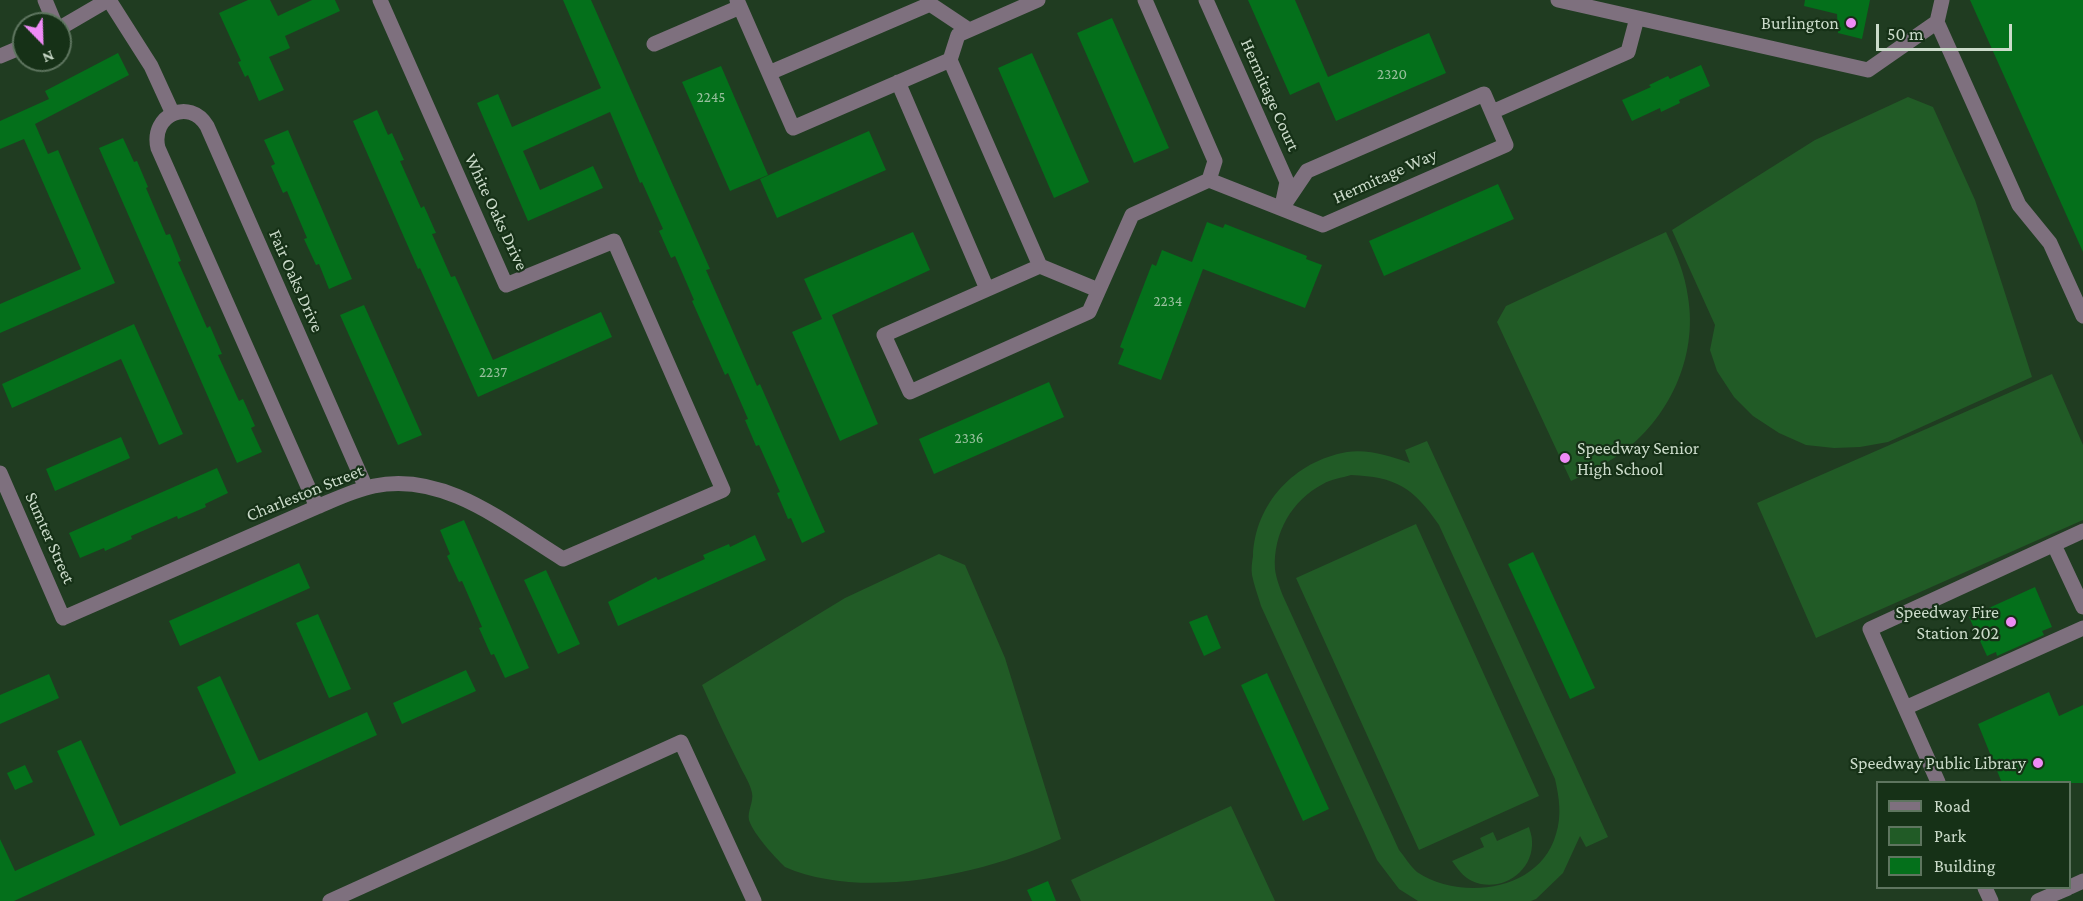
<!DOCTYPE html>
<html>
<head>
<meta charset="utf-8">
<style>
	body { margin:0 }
	#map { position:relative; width:2083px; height:901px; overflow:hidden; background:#203c21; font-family:"Crimson Pro",serif }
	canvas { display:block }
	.legend { position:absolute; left:1876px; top:781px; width:195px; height:108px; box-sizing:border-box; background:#163117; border:2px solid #5e755f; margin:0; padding:8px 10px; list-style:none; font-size:18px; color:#cbdbca }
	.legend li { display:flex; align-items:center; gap:12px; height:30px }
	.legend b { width:30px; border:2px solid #5e755f }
	.north { position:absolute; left:12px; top:12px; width:60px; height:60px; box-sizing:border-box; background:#163117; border:2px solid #5e755f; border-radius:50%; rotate:157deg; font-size:16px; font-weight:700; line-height:24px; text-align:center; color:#cbdbca }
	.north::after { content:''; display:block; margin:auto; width:21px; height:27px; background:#ef8bf6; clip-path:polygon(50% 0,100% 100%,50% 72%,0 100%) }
	.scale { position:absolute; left:1876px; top:24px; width:136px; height:27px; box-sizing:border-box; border:3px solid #cbdbca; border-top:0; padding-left:8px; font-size:18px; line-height:21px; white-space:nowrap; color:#cbdbca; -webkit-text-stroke:4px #163117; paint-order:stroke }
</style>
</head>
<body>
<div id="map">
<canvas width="2083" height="901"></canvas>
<ul class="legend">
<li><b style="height:8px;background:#7e707e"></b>Road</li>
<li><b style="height:16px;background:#215b26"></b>Park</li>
<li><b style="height:16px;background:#04701b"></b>Building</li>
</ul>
<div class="north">N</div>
<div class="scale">50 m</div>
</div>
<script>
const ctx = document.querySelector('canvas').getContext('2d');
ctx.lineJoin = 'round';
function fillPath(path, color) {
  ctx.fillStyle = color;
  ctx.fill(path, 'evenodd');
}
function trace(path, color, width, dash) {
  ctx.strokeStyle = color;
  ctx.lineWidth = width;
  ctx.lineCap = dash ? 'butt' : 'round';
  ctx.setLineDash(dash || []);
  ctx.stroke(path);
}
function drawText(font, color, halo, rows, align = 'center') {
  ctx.font = font + ' "Crimson Pro",serif';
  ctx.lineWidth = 4.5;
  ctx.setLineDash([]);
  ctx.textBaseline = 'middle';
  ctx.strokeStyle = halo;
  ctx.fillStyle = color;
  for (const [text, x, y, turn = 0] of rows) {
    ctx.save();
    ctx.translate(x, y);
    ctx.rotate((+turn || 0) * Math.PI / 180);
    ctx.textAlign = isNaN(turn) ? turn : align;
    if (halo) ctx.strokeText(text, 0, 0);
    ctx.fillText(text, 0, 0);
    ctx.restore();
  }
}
const green = new Path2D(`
	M1908,97L1933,107L1975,200L2032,377L1888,442L1860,447L1834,448L1806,445L1779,433L1753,416L1734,397L1717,371L1710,350L1715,325L1672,230L1815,140Z
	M1666,232C1676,253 1685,274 1688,297C1698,357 1669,419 1620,454C1604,465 1588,473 1571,481L1497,322L1506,306Z
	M2052,374L2083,445V520L1816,638L1757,503Z
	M1427,441L1608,837L1586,847L1580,836L1563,873L1536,899L1531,901H1418L1399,889L1377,860L1261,606C1258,596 1254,585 1252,575C1251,569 1252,562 1253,556C1255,503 1295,461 1347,452C1369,449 1390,456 1410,463L1405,450ZM1351,475C1396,477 1413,487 1439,525L1555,779C1559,797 1562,815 1556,834C1540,892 1460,901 1417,872C1410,866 1405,857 1399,850L1283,596C1280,588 1276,578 1275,569C1273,533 1292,500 1323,484C1331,479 1342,478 1351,475Z
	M1416,524L1539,796L1419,850L1296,578Z
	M939,554L965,565L1005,658L1061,839C981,875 863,901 785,867C774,856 754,835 749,820C747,812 754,801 752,793C750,783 743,773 739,764C726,738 714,712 702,685L845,598Z
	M1231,806L1275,901H1081L1071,880Z
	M1529,827C1530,831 1532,836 1532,841C1534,872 1500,894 1472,881C1463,877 1458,869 1452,861L1484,847L1480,838L1493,832L1497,841Z`);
const building = new Path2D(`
	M248,0H270L278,16L312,0H335L340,11L285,36L290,48L269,57L284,90L259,101L248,75L245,77L238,62L241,61L219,13Z
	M563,0H591L710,269L706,270L757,386L760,384L825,532L802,543L791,518L788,519L777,493L780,492L759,445L756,446L745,420L748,419L728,373L725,375L692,301L694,300L675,256L671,258L659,231L663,229L642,182L640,183L610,112L523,151L540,190L593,166L603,188L528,221L477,103L498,94L512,127L601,88Z
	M1248,0H1295L1328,77L1429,33L1446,73L1336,121L1319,82L1290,95Z
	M1805,0H1870L1862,39L1838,33L1837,14L1804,6Z
	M1970,0H2083V252Z
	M1112,18L1169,148L1134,163L1077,33Z
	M118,53L129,75L35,124L48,154L58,150L115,283L0,333V304L81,269L24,139L0,149V121L49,99L45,91Z
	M1032,53L1089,182L1054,198L998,68Z
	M1701,65L1710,86L1679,100L1680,103L1661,112L1660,108L1632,121L1622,100L1651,87L1649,85L1668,76L1670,79Z
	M721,66L768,175L730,191L682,82Z
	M377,110L388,135L392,133L404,160L400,161L421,208L424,206L436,233L432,234L451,277L455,276L493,360L601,312L612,337L478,397L420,268L418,269L353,121Z
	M288,130L352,279L329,289L319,264L316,265L304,239L307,238L287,191L283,193L271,166L275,164L264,140Z
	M869,131L886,170L777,218L760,179Z
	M123,138L134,162L137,161L148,187L146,188L166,235L170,234L181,261L178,262L207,328L210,326L222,354L218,355L239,401L243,399L255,426L251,428L262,452L237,463L99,148Z
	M1498,184L1514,219L1384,276L1369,241Z
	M1207,222L1223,228L1225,224L1307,256L1306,259L1322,265L1305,308L1203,269L1161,380L1118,364L1124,349L1120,347L1152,264L1156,266L1162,250L1192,262Z
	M913,232L930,270L832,315L878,424L840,441L792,332L822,319L804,279Z
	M364,305L422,435L398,445L340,315Z
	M134,324L183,434L159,445L121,359L12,408L2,384Z
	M1049,382L1064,417L934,474L919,439Z
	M121,437L130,458L55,491L46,469Z
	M217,468L228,493L205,504L206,507L178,519L177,516L131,536L132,539L105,551L104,548L80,558L69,533Z
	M464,520L529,668L505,678L494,654L491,655L479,628L482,627L462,581L459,582L447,556L450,554L440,530Z
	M755,535L766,560L618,626L608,602L656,577L658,580L705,559L703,555L729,544L730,547Z
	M1533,552L1595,688L1570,699L1508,564Z
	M299,563L310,588L180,646L169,621Z
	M546,570L580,644L558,654L524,580Z
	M2035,587L2052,627L2042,631L2044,635L1997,656L1996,652L1987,656L1969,617Z
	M318,614L351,689L329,698L296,623Z
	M1207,615L1221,648L1204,656L1189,622Z
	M466,670L476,691L402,724L393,703Z
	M1267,673L1329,809L1303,821L1241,685Z
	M49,674L59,698L0,724V695Z
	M220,676L259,761L367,712L377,735L14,901H0V839L15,871L95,835L57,751L81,740L120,826L236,773L197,687Z
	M2049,692L2059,716L2083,705V783H2002L1978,724Z
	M25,765L33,782L15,790L7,773Z
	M1048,881L1056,901H1032L1027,890Z`);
const minor = new Path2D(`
	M45,0L55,24
	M109,0L151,66L173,114
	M737,0L793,128L950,60L958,35L1038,0
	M1145,0L1215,161L1209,180
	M1206,0L1287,182L1283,201
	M1558,0L1868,70L1937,22L1942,0
	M1937,22L2019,205L2050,243L2083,316
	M60,28L108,0
	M654,44L740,7
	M0,56L24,46
	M950,60L1040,266
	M769,73L930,4L969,30
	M898,82L987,289
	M1492,112L1628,52L1637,18
	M1098,290L1040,266L884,335L910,392L1089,312L1132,215L1209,180L1323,225L1506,145L1484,94L1307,171L1282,208
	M0,473L63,618L317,507C336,499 354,490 374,486C444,471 506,524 563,559L723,490L614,241L506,285L380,0
	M317,507L158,148C150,115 190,97 207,126L366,488
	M2054,545L2083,607
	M1905,708L2083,628
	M1938,782L1870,629L2083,531
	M2070,887L2083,881
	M1985,888L1991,901
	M330,901L681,742L754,901
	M2038,901L2068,888`);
const markers = [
	[1851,23,6,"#ef8bf6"],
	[1565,458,6,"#ef8bf6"],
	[2011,622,6,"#ef8bf6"],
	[2038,763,6,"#ef8bf6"]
];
const numberNames = [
	["2320",1392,74],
	["2245",711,97],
	["2234",1168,301],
	["2237",493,372],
	["2336",969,438]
];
const poiNames = [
	["Burlington",1839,23],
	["Speedway Senior",1577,448,"left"],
	["High School",1577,469,"left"],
	["Speedway Fire",1999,612],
	["Station 202",1999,633],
	["Speedway Public Library",2026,763]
];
const streetNames = [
	["Hermitage Court",1270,95,66],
	["Hermitage Way",1385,176,-24],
	["White Oaks Drive",496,212,65],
	["Fair Oaks Drive",296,281,66],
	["Charleston Street",305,493,-22],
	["Sumter Street",50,538,66]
];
fillPath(green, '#215b26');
fillPath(building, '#04701b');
trace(minor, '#7e707e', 15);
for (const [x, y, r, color] of markers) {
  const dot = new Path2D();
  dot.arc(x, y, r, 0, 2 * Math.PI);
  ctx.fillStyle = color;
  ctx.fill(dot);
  trace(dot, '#163117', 2);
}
drawText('15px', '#99c09e', null, numberNames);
drawText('18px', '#cbdbca', '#163117', poiNames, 'right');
drawText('18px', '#cbdbca', '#163117', streetNames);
</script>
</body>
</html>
